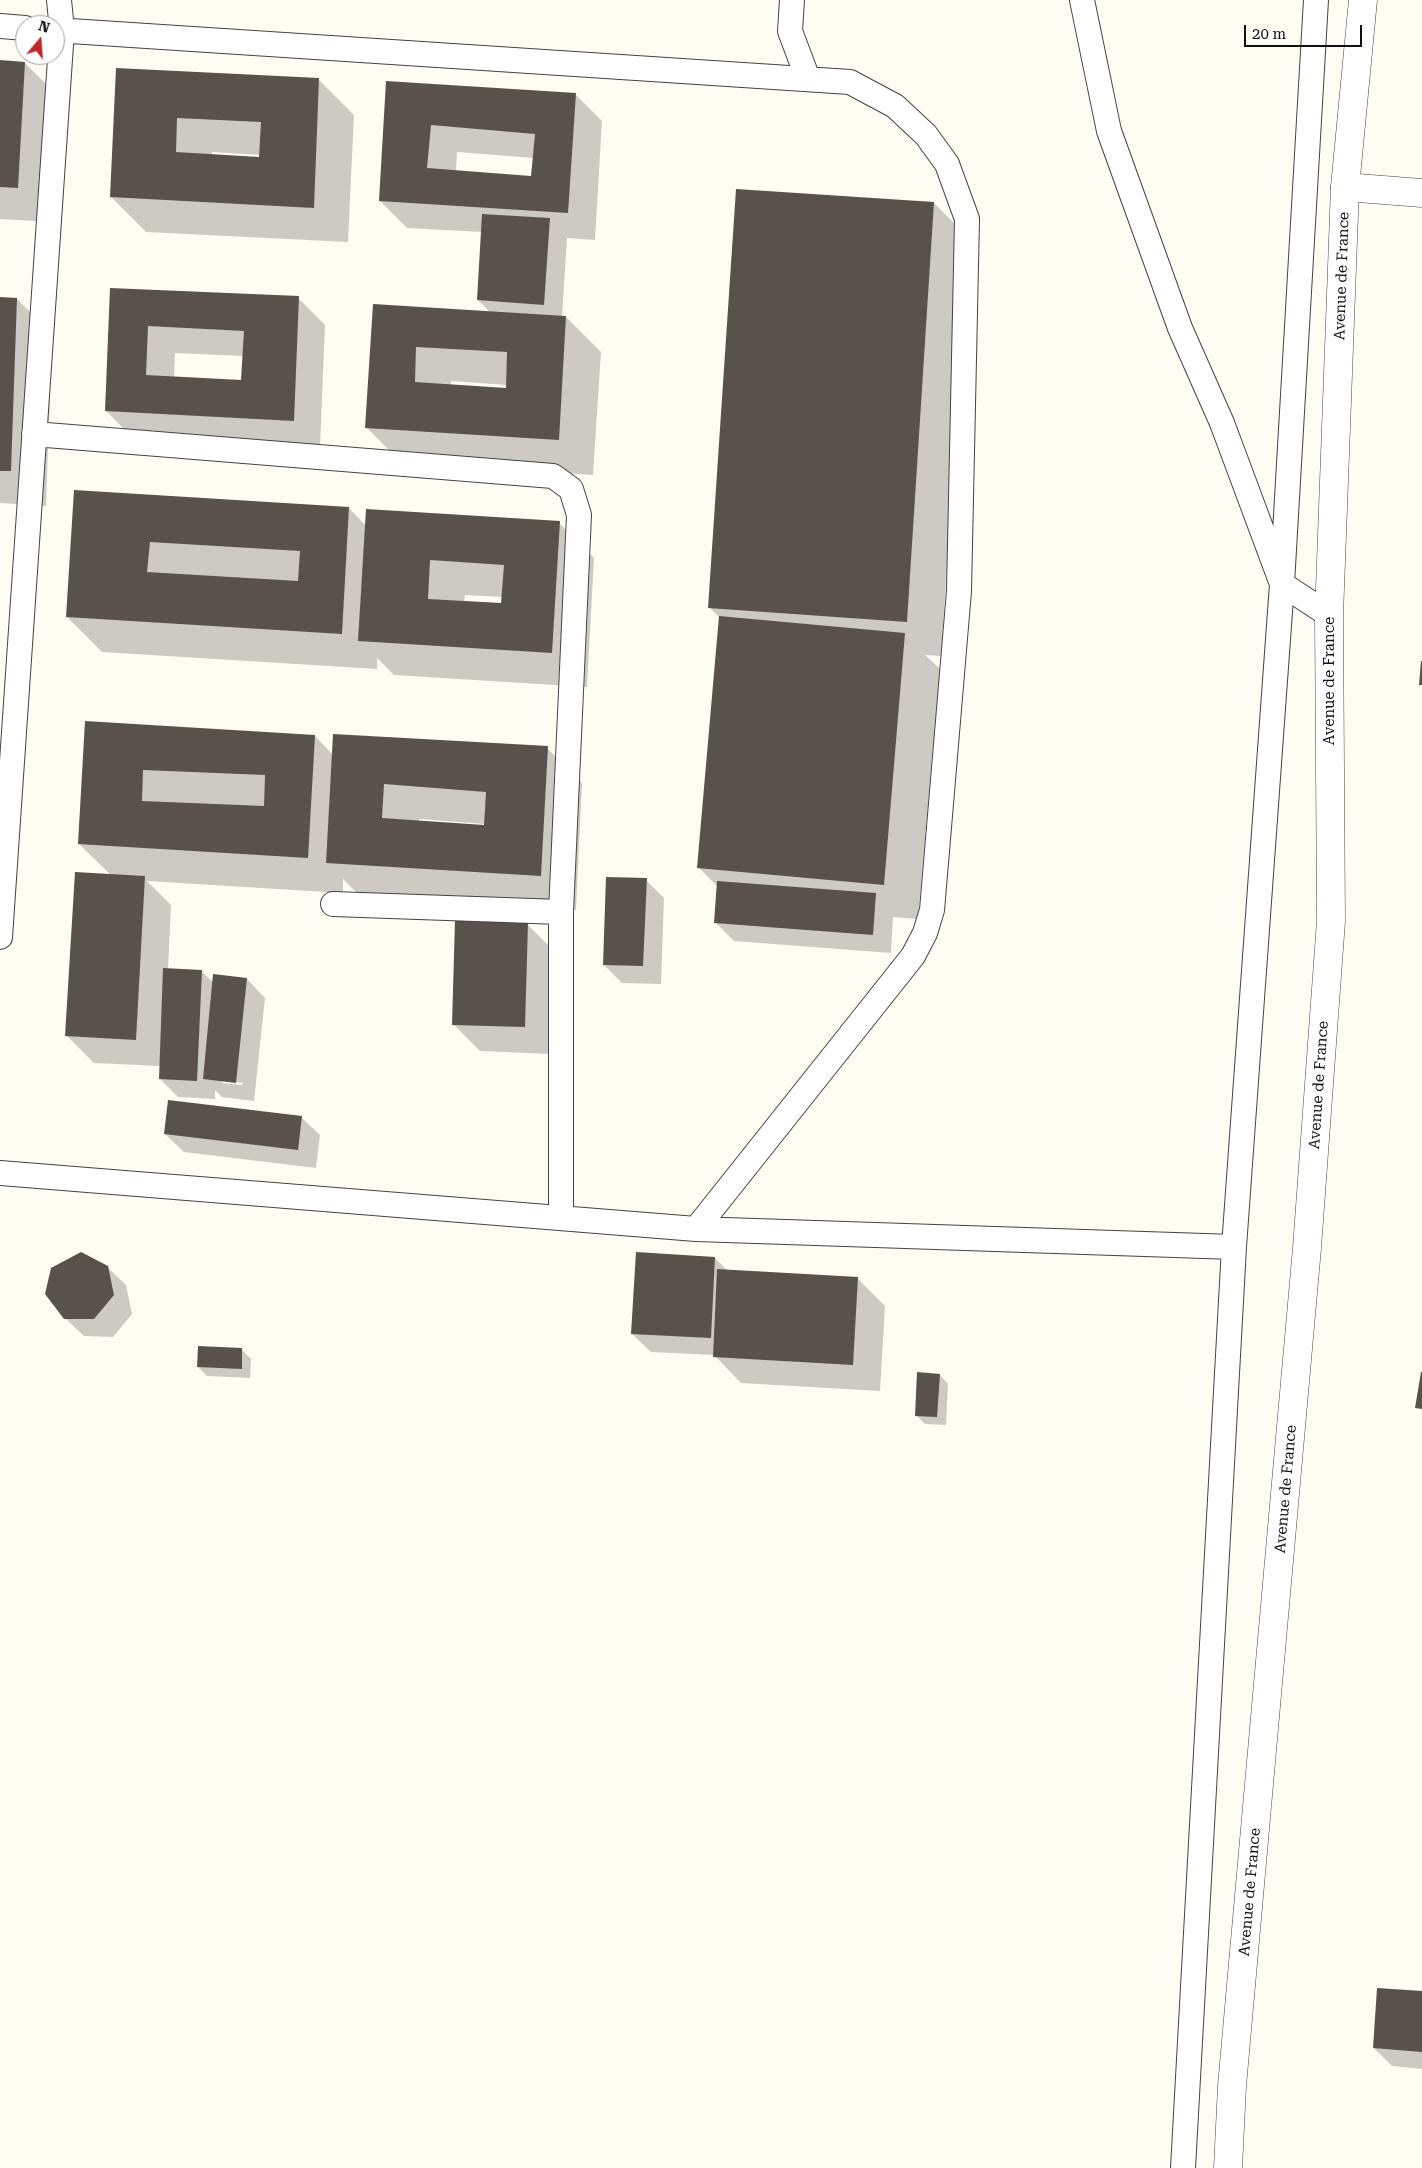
<!DOCTYPE html>
<html>
<head>
<meta charset="utf-8">
<style>
	body { margin:0 }
	#map { position:relative; width:1422px; height:2168px; overflow:hidden; background:#fffdf3; font-family:"Roboto Serif",serif }
	canvas { display:block }
	.north { position:absolute; left:15px; top:15px; width:50px; height:50px; box-sizing:border-box; background:#fff; border:1px solid #9f9f9f; border-radius:50%; rotate:18deg; font-size:14px; font-weight:700; line-height:20px; text-align:center; color:#101010 }
	.north::after { content:''; display:block; margin:auto; width:18px; height:22px; background:#c12628; clip-path:polygon(50% 0,100% 100%,50% 72%,0 100%) }
	.scale { position:absolute; left:1244px; top:25px; width:118px; height:22px; box-sizing:border-box; border:2px solid #101010; border-top:0; padding-left:6px; font-size:15px; line-height:18px; white-space:nowrap; color:#101010; -webkit-text-stroke:4px #fff; paint-order:stroke }
</style>
</head>
<body>
<div id="map">
<canvas width="1422" height="2168"></canvas>
<div class="north">N</div>
<div class="scale">20 m</div>
</div>
<script>
const ctx = document.querySelector('canvas').getContext('2d');
ctx.lineJoin = 'round';
function fillPath(path, color) {
  ctx.fillStyle = color;
  ctx.fill(path, 'evenodd');
}
function trace(path, color, width, dash) {
  ctx.strokeStyle = color;
  ctx.lineWidth = width;
  ctx.lineCap = dash ? 'butt' : 'round';
  ctx.setLineDash(dash || []);
  ctx.stroke(path);
}
function drawText(font, color, halo, rows, align = 'center') {
  ctx.font = font + ' "Roboto Serif",serif';
  ctx.lineWidth = 5;
  ctx.setLineDash([]);
  ctx.textBaseline = 'middle';
  ctx.strokeStyle = halo;
  ctx.fillStyle = color;
  for (const [text, x, y, turn = 0] of rows) {
    ctx.save();
    ctx.translate(x, y);
    ctx.rotate((+turn || 0) * Math.PI / 180);
    ctx.textAlign = isNaN(turn) ? turn : align;
    if (halo) ctx.strokeText(text, 0, 0);
    ctx.fillText(text, 0, 0);
    ctx.restore();
  }
}
const shadow = new Path2D(`
	M0,61L25,63L60,98L52,222L0,219Z
	M117,70L319,80L354,115L348,242L146,232L111,197ZM212,152L260,155V158L212,155Z
	M387,83L575,94L602,121L595,240L567,238L562,317H566L601,352L593,475L402,463L367,428L374,305L491,313L478,300L482,232L407,228L380,201ZM457,152L534,158L532,177L456,171ZM451,381L507,385V389L451,386Z
	M934,203L969,238L941,656L925,655L940,669L918,919L893,917L891,953L734,941L715,922L718,887L699,868L720,618L710,608Z
	M111,289L298,298L325,325L320,447L133,438L106,411ZM175,353L244,356L242,382L174,378Z
	M0,299H17L52,334L46,506L0,503Z
	M75,491L349,508L366,526L559,523L594,558L587,687L394,675L377,658V669L102,652L67,617ZM465,595L503,597L502,604L464,602Z
	M86,722L315,736L333,755L547,748L582,783L576,910L362,898L343,879V893L147,881L171,905L168,969L201,971L214,983L247,979L265,998L254,1101L222,1097L215,1090V1099L178,1097L160,1079V1066L94,1063L67,1036L111,875L79,844ZM419,819L485,824V827L419,822ZM222,1080L243,1083L242,1085L222,1083Z
	M646,880L664,898L661,984L622,983L604,965Z
	M527,924L554,951L551,1054L480,1051L453,1024Z
	M301,1117L320,1135L316,1168L184,1152L165,1134Z
	M715,1258L728,1271L857,1278L885,1306L880,1391L741,1383L714,1355L651,1352L632,1334Z
	M107,1267L126,1285L132,1314L113,1337L84,1336L65,1318Z
	M242,1350L251,1359L250,1378L207,1376L198,1367Z
	M940,1375L948,1384L946,1425L925,1424L916,1415Z
	M1422,1992V2069L1392,2066L1374,2048Z`);
const building = new Path2D(`
	M0,60L25,62L18,188L0,187Z
	M116,68L319,78L314,208L110,197ZM177,118L261,122L259,157L176,152Z
	M386,81L576,93L568,213L379,201ZM431,125L535,134L531,176L427,168Z
	M736,189L934,202L907,622L708,608Z
	M482,214L550,218L544,305L477,300Z
	M110,288L299,296L294,421L105,411ZM148,326L244,331L241,380L146,375Z
	M0,297L17,298L11,471H0Z
	M373,304L566,316L559,440L365,428ZM416,347L507,352L506,388L415,382Z
	M74,490L349,507L342,634L66,617ZM150,542L300,551L298,581L147,572Z
	M366,509L560,521L552,653L358,641ZM430,560L504,565L501,603L428,599Z
	M719,616L905,633L884,885L697,868Z
	M1421,661H1422V685H1419Z
	M85,721L315,735L308,858L78,844ZM143,770L265,775L264,806L142,801Z
	M333,734L548,746L541,876L326,863ZM384,784L486,792L484,825L382,818Z
	M75,872L145,876L136,1040L65,1036Z
	M606,877L647,878L643,966L603,965Z
	M717,881L876,893L873,935L714,923Z
	M455,920L528,923L525,1027L452,1025Z
	M163,968L202,970L197,1081L159,1079Z
	M213,974L247,978L236,1083L203,1079Z
	M168,1100L302,1116L298,1150L164,1134Z
	M81,1252L108,1266L114,1295L94,1319H64L45,1294L51,1268Z
	M636,1252L715,1257L711,1338L631,1334Z
	M717,1269L858,1277L853,1365L713,1357Z
	M198,1346L242,1348V1369L197,1367Z
	M917,1372L940,1374L937,1417L915,1416Z
	M1421,1372H1422V1409L1415,1408Z
	M1377,1988L1422,1991V2052L1373,2048Z`);
const service = new Path2D(`
	M792,0L790,31L808,79
	M1082,0L1109,131L1180,328L1222,423L1282,584L1329,615
	M0,26L25,28
	M55,30L850,82L895,106L926,135L947,164L967,219L959,591L932,910L925,933L913,956L696,1229
	M34,434L553,476L571,489L579,515L561,912V1217
	M333,904L561,912
	M0,937L62,30L59,0
	M0,1173L696,1229L1234,1247
	M1183,2168L1234,1247L1282,584L1316,0`);
const minor = new Path2D(`
	M1345,187L1422,193`);
const tertiary = new Path2D(`
	M1228,2168L1232,2086L1307,1248L1331,921L1329,615L1345,187L1363,0`);
const streetNames = [
	["Avenue de France",1342,276,-88],
	["Avenue de France",1330,681,-90],
	["Avenue de France",1319,1085,-86],
	["Avenue de France",1286,1489,-85],
	["Avenue de France",1250,1892,-85]
];
fillPath(shadow, '#0003');
fillPath(building, '#59514c');
trace(service, '#434343', 26);
trace(minor, '#434343', 29);
trace(tertiary, '#434343', 29);
trace(service, '#fff', 24);
trace(minor, '#fff', 28);
trace(tertiary, '#fff', 28);
drawText('15px', '#101010', '#fff', streetNames);
</script>
</body>
</html>
